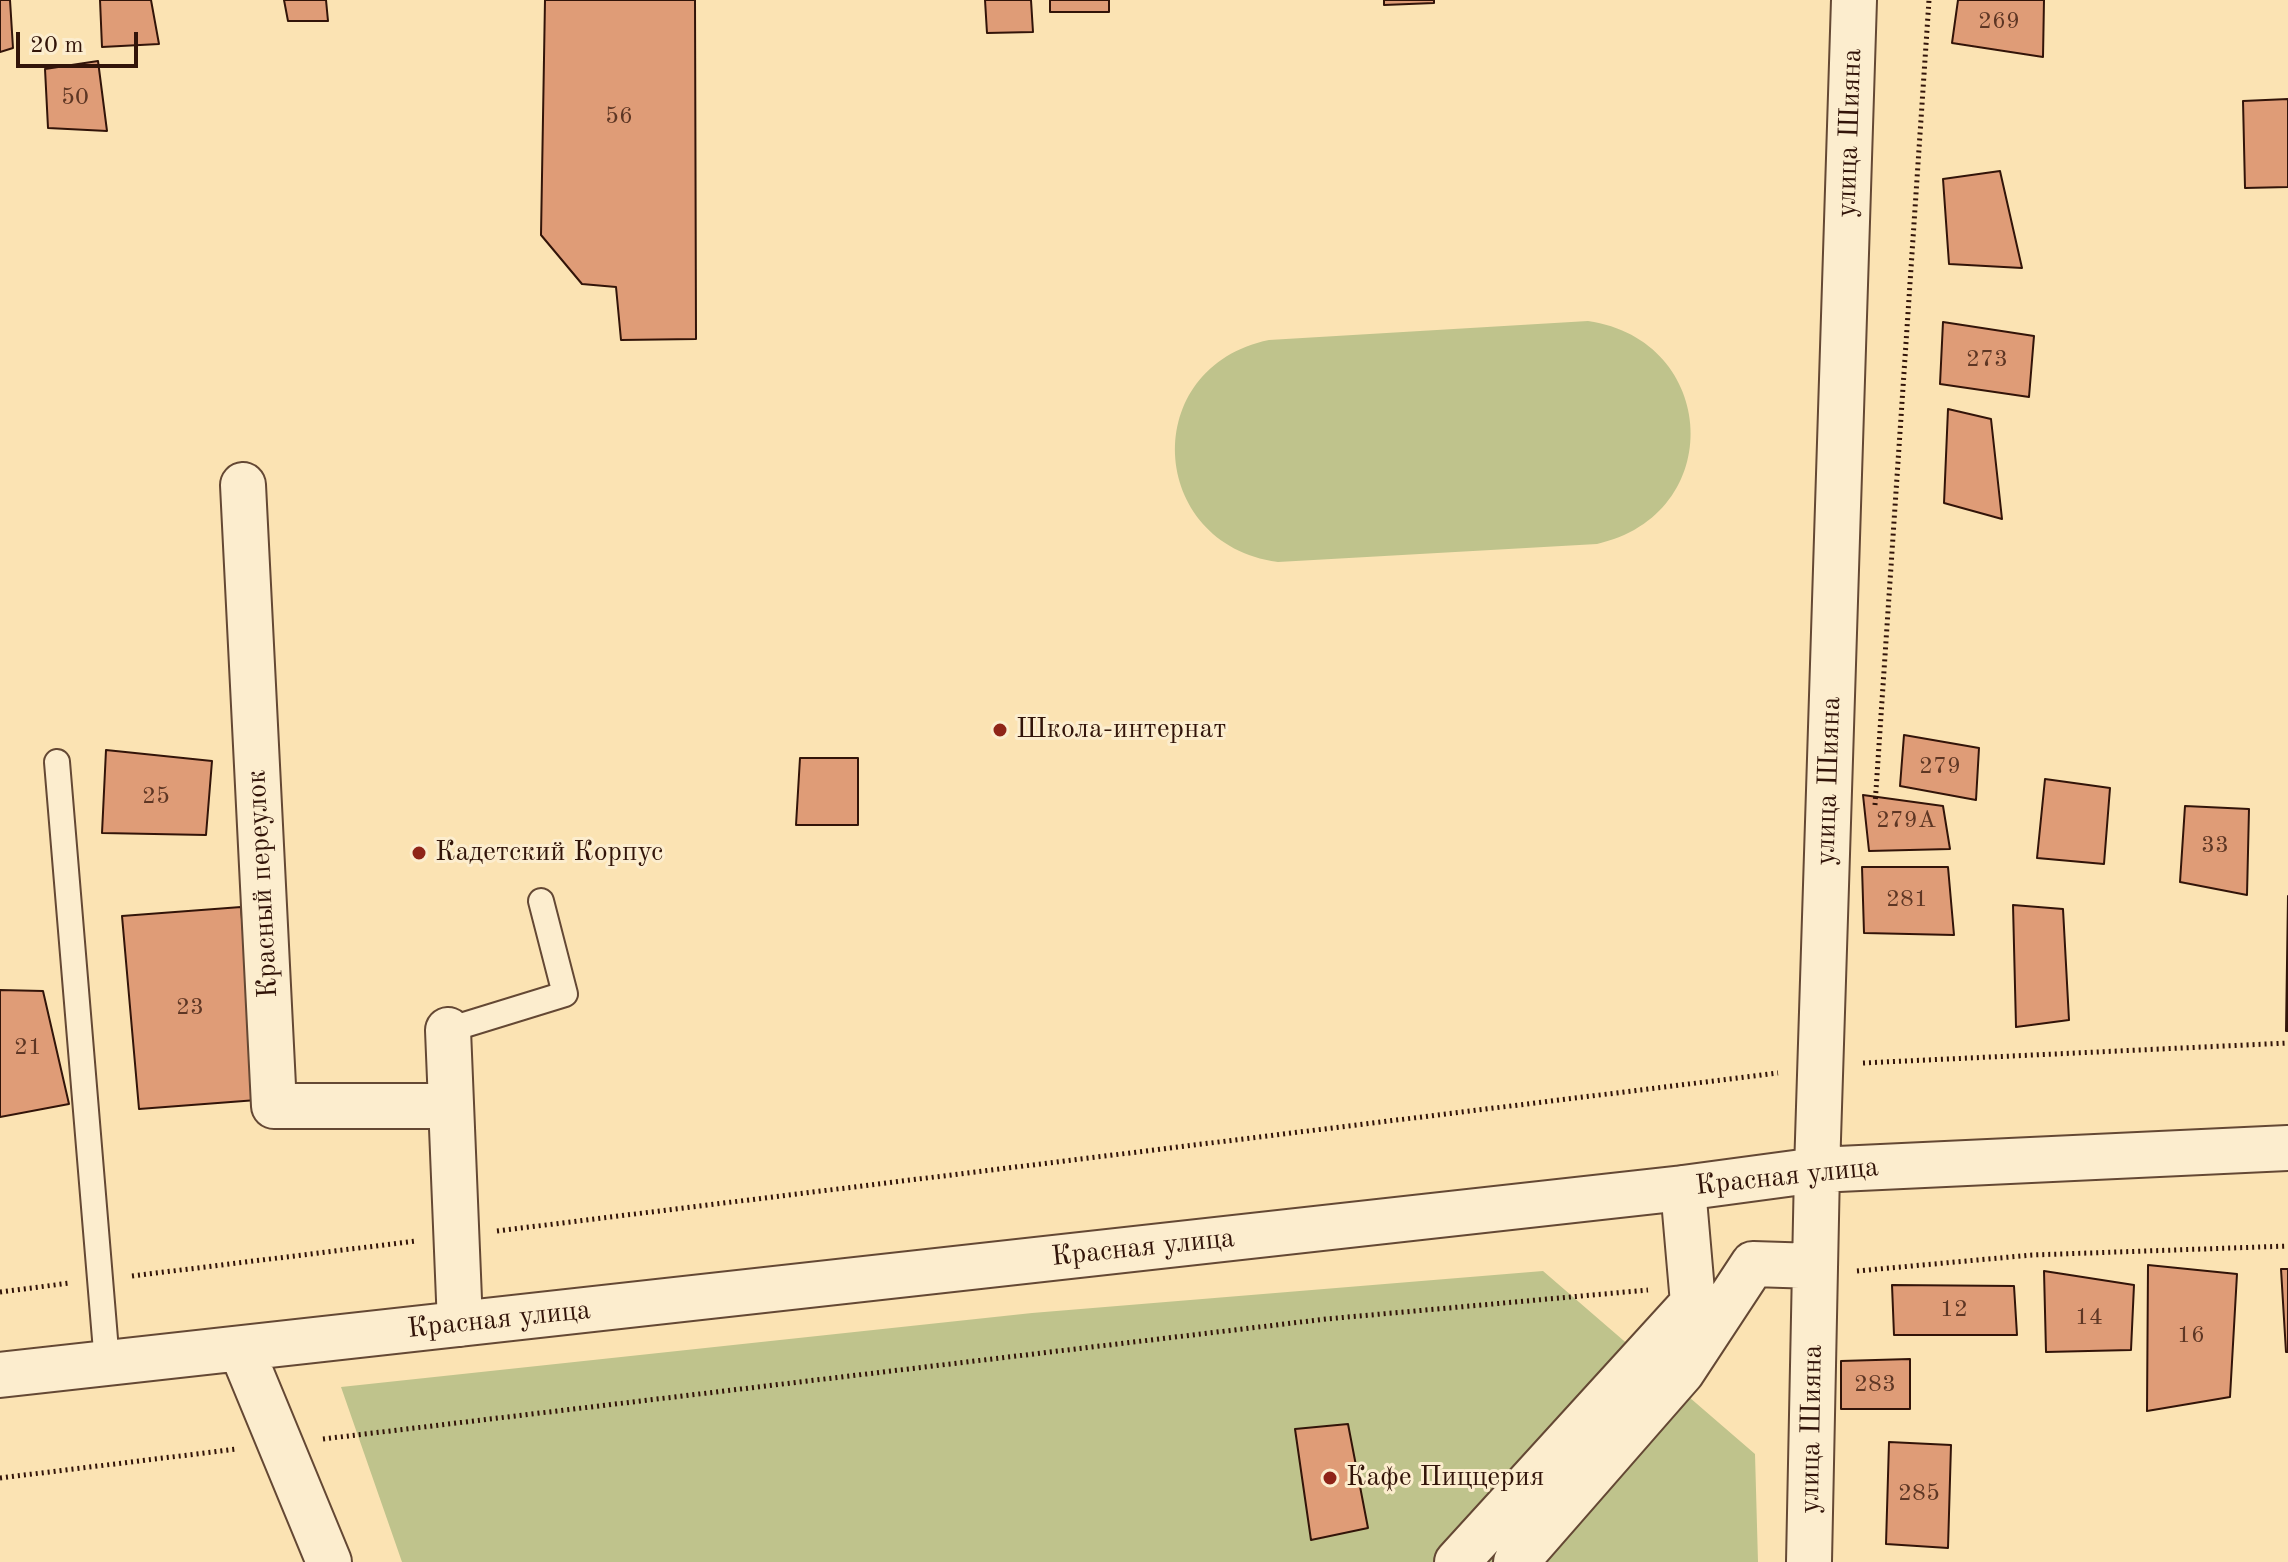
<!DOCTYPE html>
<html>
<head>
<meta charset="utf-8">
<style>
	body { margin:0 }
	#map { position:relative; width:2288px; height:1562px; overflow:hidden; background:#fbe3b3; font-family:"Old Standard TT",serif }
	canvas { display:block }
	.scale { position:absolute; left:16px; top:32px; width:122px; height:36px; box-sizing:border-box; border:4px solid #321409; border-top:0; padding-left:10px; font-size:24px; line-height:28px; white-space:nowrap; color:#321409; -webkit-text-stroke:6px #fcedce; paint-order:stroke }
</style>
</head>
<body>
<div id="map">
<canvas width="2288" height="1562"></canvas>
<div class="scale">20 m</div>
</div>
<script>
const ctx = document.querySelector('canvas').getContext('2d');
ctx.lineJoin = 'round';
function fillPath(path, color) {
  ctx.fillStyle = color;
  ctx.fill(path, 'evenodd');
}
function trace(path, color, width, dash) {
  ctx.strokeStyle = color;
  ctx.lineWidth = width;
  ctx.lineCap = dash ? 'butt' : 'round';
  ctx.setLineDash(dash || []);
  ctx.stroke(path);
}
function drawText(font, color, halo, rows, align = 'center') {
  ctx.font = font + ' "Old Standard TT",serif';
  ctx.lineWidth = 6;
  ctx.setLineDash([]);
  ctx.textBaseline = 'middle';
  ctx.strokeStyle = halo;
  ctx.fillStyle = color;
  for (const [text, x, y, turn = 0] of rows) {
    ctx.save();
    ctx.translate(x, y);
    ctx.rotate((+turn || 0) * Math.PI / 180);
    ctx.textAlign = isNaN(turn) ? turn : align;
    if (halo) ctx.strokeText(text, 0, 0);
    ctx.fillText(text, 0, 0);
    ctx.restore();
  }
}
const green = new Path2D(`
	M1588,321C1719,340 1728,515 1597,544L1278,562C1147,544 1138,367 1269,340Z
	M1543,1271L1755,1454L1758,1562H402L341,1387L1032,1313Z`);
const building = new Path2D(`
	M0,0H10L13,48L0,52Z
	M100,0H151L159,44L102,47Z
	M284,0H326L328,21H288Z
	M545,0H695L696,339L621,340L616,287L582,284L541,235Z
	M985,0H1031L1033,32L987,33Z
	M1050,0H1109V12H1050Z
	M1384,0H1434V3L1384,5Z
	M1958,0H2044L2043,57L1952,43Z
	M98,61L107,131L48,128L45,69Z
	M2288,99V187L2245,188L2243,101Z
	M2000,171L2022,268L1949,264L1943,179Z
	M1943,322L2034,336L2029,397L1940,384Z
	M1948,409L1991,419L2002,519L1944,503Z
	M1904,735L1979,748L1976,800L1900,786Z
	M106,750L212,761L206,835L102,833Z
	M800,758H858V825H796Z
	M2045,779L2110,788L2104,864L2037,858Z
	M1863,795L1943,806L1950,849L1869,851Z
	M2185,806L2249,809L2247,895L2180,882Z
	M1862,867H1948L1954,935L1864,933Z
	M2288,896V1031H2286Z
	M2013,905L2063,909L2069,1020L2016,1027Z
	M241,907L257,1100L139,1109L122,916Z
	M0,990L43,991L69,1104L0,1117Z
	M2148,1265L2237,1274L2230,1397L2147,1411Z
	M2281,1269H2288V1352H2286Z
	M2044,1271L2134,1285L2131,1350L2046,1352Z
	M1892,1285L2014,1286L2017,1335H1894Z
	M1910,1359V1409H1841V1361Z
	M1348,1424L1368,1528L1311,1540L1295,1429Z
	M1889,1442L1951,1445L1948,1548L1886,1544Z`);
const path = new Path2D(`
	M1875,805L1929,0
	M1863,1063L2288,1043
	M497,1231L1778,1073
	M1857,1271L2032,1255L2288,1246
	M132,1276L416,1241
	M0,1292L70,1283
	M323,1439L1326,1319L1648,1290
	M0,1478L237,1449`);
const lane = new Path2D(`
	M57,762L107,1363
	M448,1030L565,994L541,901`);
const street = new Path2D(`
	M243,485L274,1106H451
	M448,1030L460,1324
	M241,1349L329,1562
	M0,1375L1683,1188L1817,1170L2288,1148
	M1457,1562L1693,1303L1683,1188
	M1516,1562L1682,1372L1753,1264L1815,1266
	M1809,1562L1817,1170L1854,0`);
const markers = [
	[1000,730,8,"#8f2418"],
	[419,853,8,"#8f2418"],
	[1330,1478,8,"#8f2418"]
];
const numberNames = [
	["269",1999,22],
	["50",75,98],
	["56",619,117],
	["273",1987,360],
	["279",1940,767],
	["25",156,797],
	["279А",1906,821],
	["33",2215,846],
	["281",1907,900],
	["23",190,1008],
	["21",28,1048],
	["12",1954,1310],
	["14",2089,1318],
	["16",2191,1336],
	["283",1875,1385],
	["285",1919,1494]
];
const streetNames = [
	["улица Шияна",1850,133,-88],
	["улица Шияна",1829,781,-88],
	["Красный переулок",263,884,-93],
	["Красная улица",1787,1177,-6],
	["Красная улица",1143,1248,-6],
	["Красная улица",499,1320,-6],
	["улица Шияна",1812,1429,-89]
];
const poiNames = [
	["Школа-интернат",1016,730],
	["Кадетский Корпус",435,853],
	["Кафе Пиццерия",1346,1478]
];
fillPath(green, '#bfc38c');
fillPath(building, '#df9c77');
trace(building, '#321409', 2);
trace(lane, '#644834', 28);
trace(street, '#644834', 48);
trace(path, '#321409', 5, [2, 4]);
trace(lane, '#fcedce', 24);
trace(street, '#fcedce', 44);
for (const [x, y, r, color] of markers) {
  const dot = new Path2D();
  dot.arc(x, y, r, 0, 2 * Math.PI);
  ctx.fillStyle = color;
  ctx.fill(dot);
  trace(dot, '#fcedce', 3);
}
drawText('24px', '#5d3624', null, numberNames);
drawText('28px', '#321409', '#fcedce', streetNames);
drawText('28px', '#321409', '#fcedce', poiNames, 'left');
</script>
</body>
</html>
